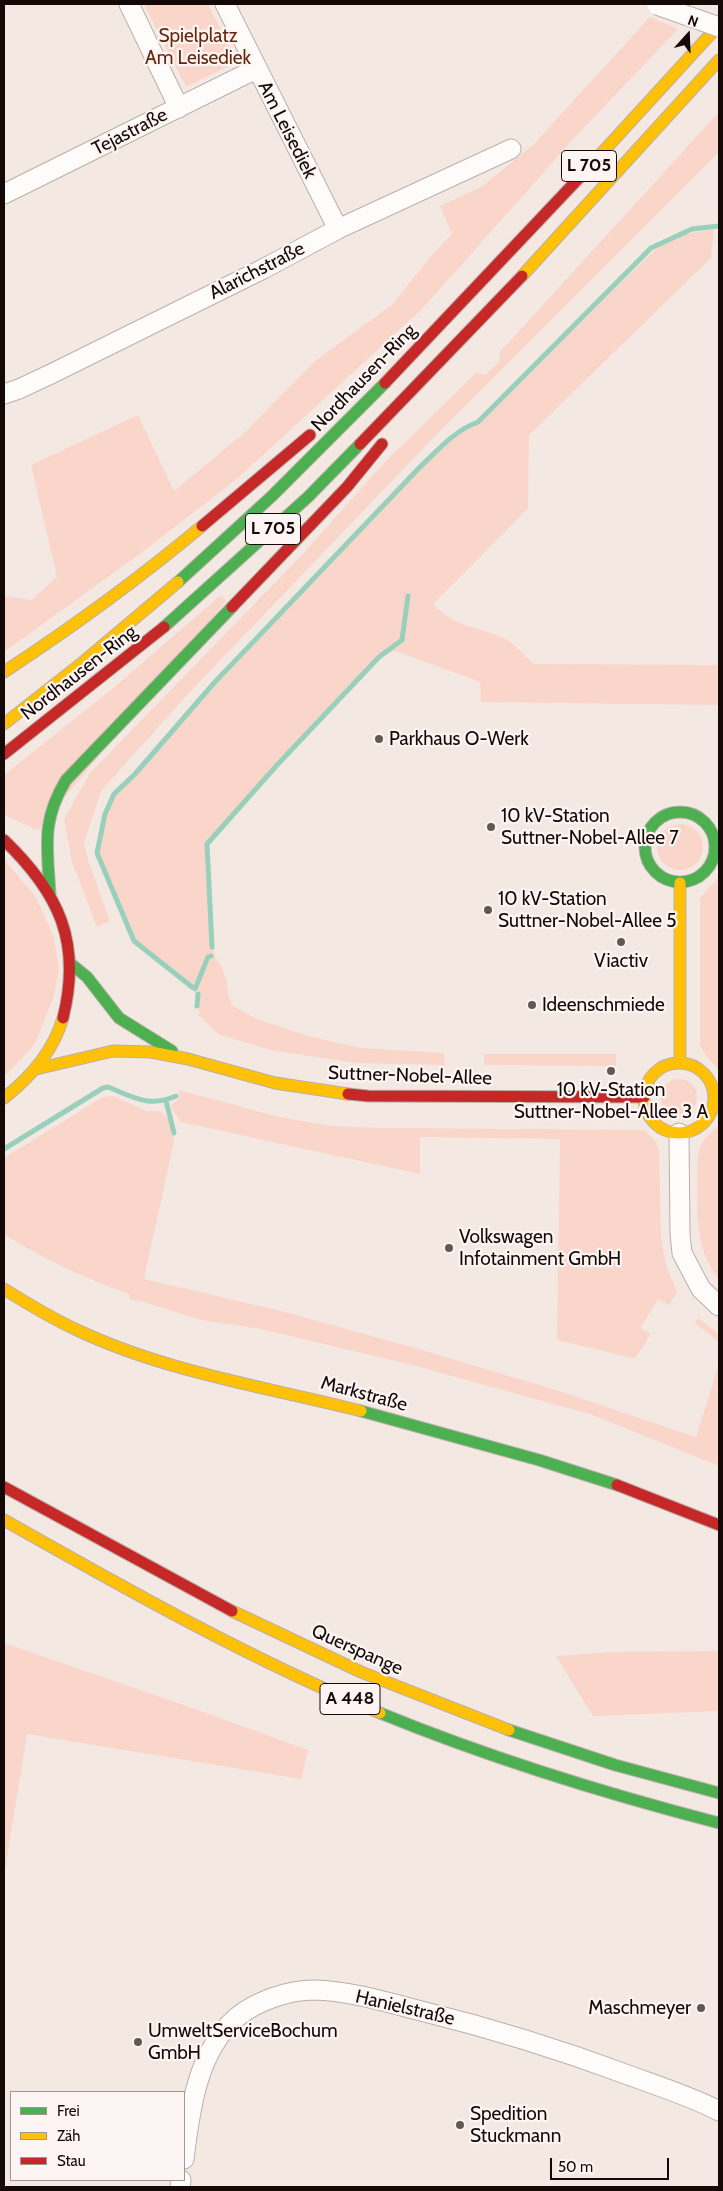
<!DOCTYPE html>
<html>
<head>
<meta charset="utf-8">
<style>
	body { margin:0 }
	#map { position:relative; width:723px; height:2191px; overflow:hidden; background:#f4e8e3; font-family:Cabin,sans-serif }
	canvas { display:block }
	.frame { position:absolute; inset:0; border:5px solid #140906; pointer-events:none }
	.legend { position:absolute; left:10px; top:2091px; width:175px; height:90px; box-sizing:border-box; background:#fdf5f3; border:1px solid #a09794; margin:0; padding:6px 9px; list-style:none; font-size:15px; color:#140906 }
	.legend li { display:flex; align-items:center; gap:10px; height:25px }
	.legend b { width:25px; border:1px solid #a09794 }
	.north { position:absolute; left:663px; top:10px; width:50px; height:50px; -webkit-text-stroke:4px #fdf5f3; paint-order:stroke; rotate:20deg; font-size:14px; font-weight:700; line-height:20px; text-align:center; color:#140906 }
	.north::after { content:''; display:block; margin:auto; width:18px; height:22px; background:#140906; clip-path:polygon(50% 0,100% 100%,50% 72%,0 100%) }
	.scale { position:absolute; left:550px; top:2158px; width:119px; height:22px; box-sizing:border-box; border:2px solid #140906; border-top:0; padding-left:6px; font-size:15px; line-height:18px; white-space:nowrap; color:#140906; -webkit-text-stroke:4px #fdf5f3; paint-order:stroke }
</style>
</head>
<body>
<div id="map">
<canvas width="723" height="2191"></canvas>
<div class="frame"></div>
<ul class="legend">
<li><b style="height:6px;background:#4caf50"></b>Frei</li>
<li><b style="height:6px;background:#ffc107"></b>Zäh</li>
<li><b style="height:6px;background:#c62828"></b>Stau</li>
</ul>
<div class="north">N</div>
<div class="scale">50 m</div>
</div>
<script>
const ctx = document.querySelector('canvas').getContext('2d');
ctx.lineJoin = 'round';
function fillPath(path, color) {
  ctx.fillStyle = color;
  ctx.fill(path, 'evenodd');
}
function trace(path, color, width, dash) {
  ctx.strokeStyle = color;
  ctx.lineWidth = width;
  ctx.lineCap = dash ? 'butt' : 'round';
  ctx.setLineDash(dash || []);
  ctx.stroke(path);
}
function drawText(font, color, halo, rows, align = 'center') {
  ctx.font = font + ' Cabin,sans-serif';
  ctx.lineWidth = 4.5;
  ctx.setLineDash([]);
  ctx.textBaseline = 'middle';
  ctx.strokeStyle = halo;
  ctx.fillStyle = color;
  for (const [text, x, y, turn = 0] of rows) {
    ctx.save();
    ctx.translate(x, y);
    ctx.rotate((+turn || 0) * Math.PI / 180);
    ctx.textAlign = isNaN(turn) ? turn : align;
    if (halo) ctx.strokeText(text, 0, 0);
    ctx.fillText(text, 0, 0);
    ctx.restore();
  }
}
const green = new Path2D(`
	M144,4H208L237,62L186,87Z
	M650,17L678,29L576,136L423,308L238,478L141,553L4,652V596L31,600L57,577L31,465L138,415L174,491L243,434L315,361L393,304L431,256L452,234L440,206L481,187L533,145Z
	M719,112V152L435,436L187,695L101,791L84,842L88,860L110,921L97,927L72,862L64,819L90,773L302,555L383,464L476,373L485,375L499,362L500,352Z
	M714,229L711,258L529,435L528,508L433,604C459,630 472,624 501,637C513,641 524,656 534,664L719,665V705L481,702L480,682L396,651L380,655L207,845L215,957L221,965L227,982L228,995L233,1006L257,1019L308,1036L360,1048L444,1053L445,1065L358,1063L275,1051L220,1035L199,1016L198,987L211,957L210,953L193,986L137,942L102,863L99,853V837L106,810L116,794C226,672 338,554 452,436L467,429L657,248L685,234Z
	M221,595L226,601L38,830L4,815V775L111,690Z
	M657 847a23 23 0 1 1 46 0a23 23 0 1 1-46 0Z
	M4,859L35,896L53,935L59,968L54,996L35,1044L4,1077Z
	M719,877V1070L706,1056L700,1045V898Z
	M484,1054H616V1066L484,1065Z
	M661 1097a18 18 0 1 1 36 0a18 18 0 1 1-36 0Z
	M179,1090L279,1117L331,1126L383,1128L644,1130L655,1141L659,1151L661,1237L666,1265L677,1292L669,1305L658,1299L640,1328L651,1334L636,1357L633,1358L557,1340L560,1139L420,1137V1174L181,1122L170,1106L179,1099Z
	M113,1096L147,1111H159L169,1118L174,1141L144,1279L285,1312L422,1350L559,1391L696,1437L719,1364V1466L593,1415L416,1366L261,1329L201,1320L140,1301L130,1300L129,1294C86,1279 43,1259 4,1234V1158L103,1097Z
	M719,1124V1279C696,1251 697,1217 697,1182C697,1171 696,1159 700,1148C703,1138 713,1132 719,1124Z
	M698,1318L719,1334V1342L695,1323Z
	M4,1643L198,1710L308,1750L301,1779L27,1734L4,1876Z
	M719,1651V1711L593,1716L556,1656L612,1652Z`);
const stream = new Path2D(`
	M212,947L207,844L278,764L379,657L402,640L408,596
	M192,987L134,941L97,853L105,814L114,794L135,774L214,683L419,468C437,451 455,430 478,422L651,248L692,229L719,226
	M195,989L208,957L211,956
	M197,1006L198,994
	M166,1101L174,1133
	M4,1149L103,1088L108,1087C133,1097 149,1108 176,1096`);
const street = new Path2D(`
	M129,4L179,108
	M225,4L338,229
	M4,194L256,69
	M4,394L19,389L53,373L263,269L338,229L511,149
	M679,1133L680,1234L682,1253L701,1289L719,1306
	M184,2159C190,2110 197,2051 237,2017C257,2001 288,1990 314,1990C352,1991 389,2003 425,2012C494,2029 561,2050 628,2075C658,2086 690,2096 719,2111
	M180,2187L181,2180`);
const fast = new Path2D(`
	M178,582L272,496L385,383
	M164,627L308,497L360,444
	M645 847a35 35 0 1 1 70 0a35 35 0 1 1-70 0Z
	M50,896C48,849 40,823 66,780L232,607
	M71,964L87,977L119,1018L172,1051
	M361,1411L539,1460L617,1485
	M380,1713C490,1758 603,1793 719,1823
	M509,1730L615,1765L719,1793`);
const slow = new Path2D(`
	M579,178L719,25
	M522,276L719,60
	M4,672C71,628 141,577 202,526
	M4,724L83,662L178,582
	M680,883V1062
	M644 1098a35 35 0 1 1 70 0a35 35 0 1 1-70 0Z
	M36,1069L113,1051L151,1052L188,1059L275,1083L348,1094
	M4,1098C31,1077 53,1052 63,1018
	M4,1289C28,1304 51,1318 77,1330C166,1372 266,1387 361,1411
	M4,1520C126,1589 250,1659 380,1713
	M232,1611L361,1672L509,1730`);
const jam = new Path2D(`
	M385,383L579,178
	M360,444L522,276
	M202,526L310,435
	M232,607L347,487L382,444
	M4,754L164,627
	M4,840C59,893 82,942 63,1018
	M348,1094L368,1096L644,1097
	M617,1485L719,1525
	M4,1487L232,1611`);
const streetBridge = new Path2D(`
	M657,5L719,27`);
const markers = [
	[379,739,5,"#625753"],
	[491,827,5,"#625753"],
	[488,910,5,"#625753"],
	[621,942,5,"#625753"],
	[532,1005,5,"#625753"],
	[611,1071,5,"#625753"],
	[449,1248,5,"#625753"],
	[701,2008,5,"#625753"],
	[138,2042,5,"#625753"],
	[460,2125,5,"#625753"]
];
const shields = [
	[589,166,55],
	[273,529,55],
	[350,1699,60]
];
const shieldNames = [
	["L 705",589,166],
	["L 705",273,529],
	["A 448",350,1699]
];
const parkNames = [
	["Spielplatz",198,36],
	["Am Leisediek",198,58]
];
const streetNames = [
	["Am Leisediek",287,130,63],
	["Tejastraße",130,132,-27],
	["Alarichstraße",257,271,-27],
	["Nordhausen-Ring",364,378,-46],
	["Nordhausen-Ring",79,673,-38],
	["Suttner-Nobel-Allee",410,1076,2],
	["Markstraße",364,1394,15],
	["Querspange",357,1650,24],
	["Hanielstraße",405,2008,13]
];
const poiNames = [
	["Parkhaus O-Werk",389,739],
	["10 kV-Station",501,816],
	["Suttner-Nobel-Allee 7",501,838],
	["10 kV-Station",498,899],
	["Suttner-Nobel-Allee 5",498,921],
	["Viactiv",621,961,"center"],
	["Ideenschmiede",542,1005],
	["10 kV-Station",611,1090,"center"],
	["Suttner-Nobel-Allee 3 A",611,1112,"center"],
	["Volkswagen",459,1237],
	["Infotainment GmbH",459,1259],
	["Maschmeyer",691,2008,"right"],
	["UmweltServiceBochum",148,2031],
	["GmbH",148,2053],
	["Spedition",470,2114],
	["Stuckmann",470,2136]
];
fillPath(green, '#fad6ca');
trace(stream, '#98d0bc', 5);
trace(street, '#baafaa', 21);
trace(fast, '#baafaa', 13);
trace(slow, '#baafaa', 13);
trace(jam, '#baafaa', 13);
trace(street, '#fdfcfb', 19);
trace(fast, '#4caf50', 11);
trace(slow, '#ffc107', 11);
trace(jam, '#c62828', 11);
trace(streetBridge, '#baafaa', 21, []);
trace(streetBridge, '#fdfcfb', 19);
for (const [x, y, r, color] of markers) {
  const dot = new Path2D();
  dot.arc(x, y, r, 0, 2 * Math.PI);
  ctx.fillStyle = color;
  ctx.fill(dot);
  trace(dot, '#fdf5f3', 2);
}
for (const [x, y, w] of shields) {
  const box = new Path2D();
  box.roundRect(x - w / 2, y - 15.5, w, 31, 4);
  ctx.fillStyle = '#fdf5f3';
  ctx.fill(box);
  trace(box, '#140906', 1);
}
drawText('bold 18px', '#140906', null, shieldNames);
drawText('19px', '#66260e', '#fdf5f3', parkNames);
drawText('19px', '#140906', '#fdf5f3', streetNames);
drawText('19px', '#140906', '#fdf5f3', poiNames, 'left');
</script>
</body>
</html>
